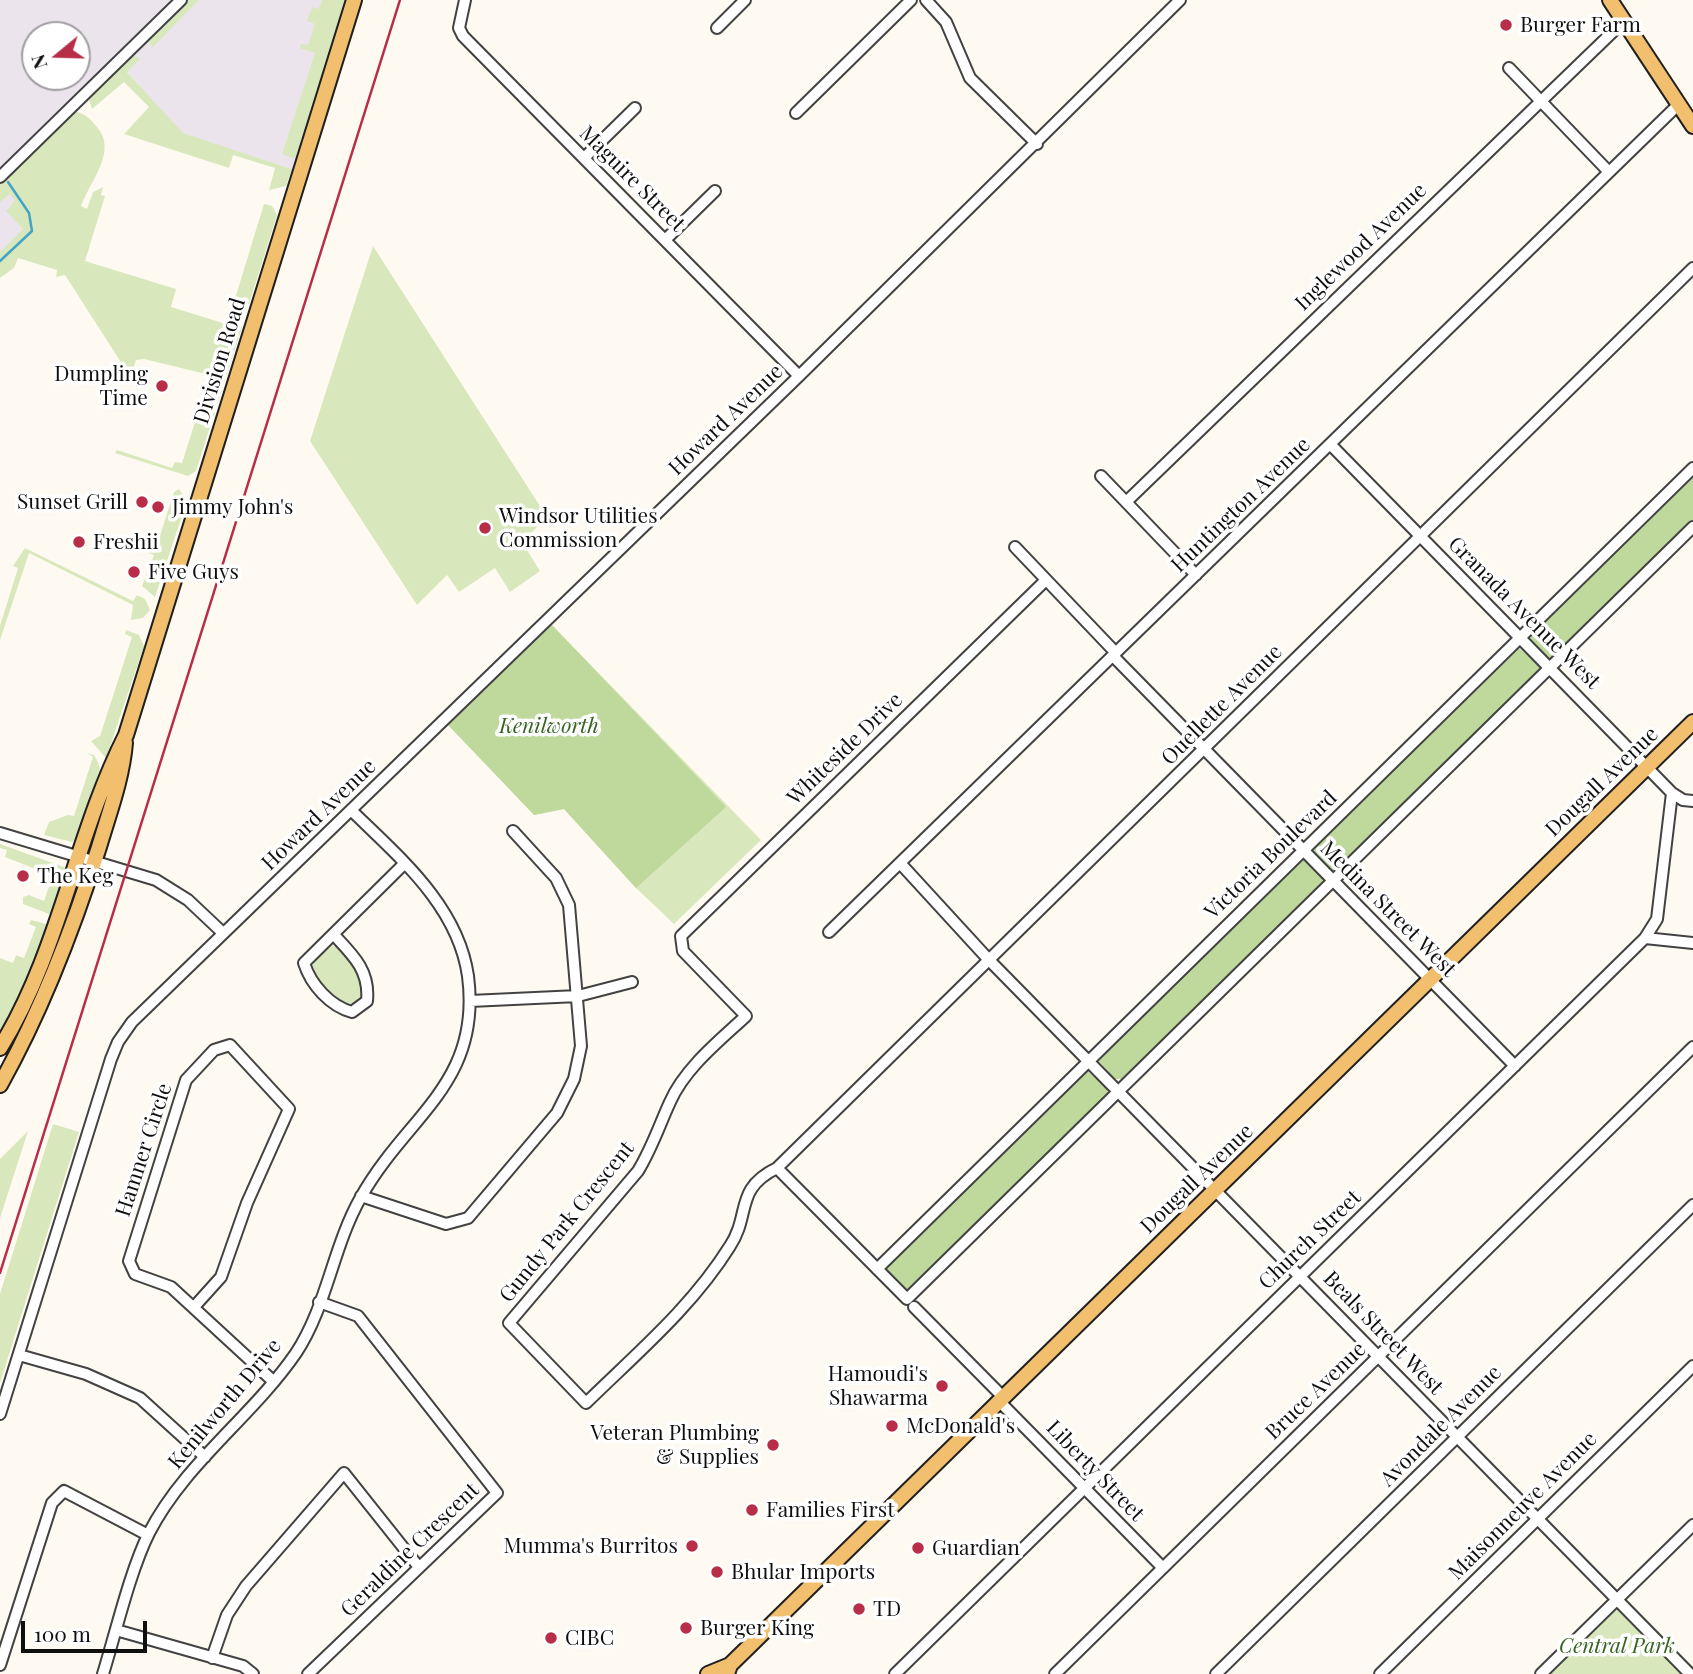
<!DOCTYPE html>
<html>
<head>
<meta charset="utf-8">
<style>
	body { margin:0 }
	#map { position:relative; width:1693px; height:1674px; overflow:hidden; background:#fefaf1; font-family:"Playfair Display",serif }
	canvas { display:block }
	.north { position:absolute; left:21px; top:21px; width:70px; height:70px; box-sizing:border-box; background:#fff; border:2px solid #9f9f9f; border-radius:50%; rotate:251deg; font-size:19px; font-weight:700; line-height:28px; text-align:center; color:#0f0f0f }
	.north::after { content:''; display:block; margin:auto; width:24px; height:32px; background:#b82d47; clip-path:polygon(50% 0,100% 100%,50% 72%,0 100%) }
	.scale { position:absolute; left:21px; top:1621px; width:126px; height:32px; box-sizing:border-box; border:4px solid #0f0f0f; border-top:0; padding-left:9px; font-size:21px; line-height:24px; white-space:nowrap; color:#0f0f0f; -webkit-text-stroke:5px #fff; paint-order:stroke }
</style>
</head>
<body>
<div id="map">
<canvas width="1693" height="1674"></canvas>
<div class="north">N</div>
<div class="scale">100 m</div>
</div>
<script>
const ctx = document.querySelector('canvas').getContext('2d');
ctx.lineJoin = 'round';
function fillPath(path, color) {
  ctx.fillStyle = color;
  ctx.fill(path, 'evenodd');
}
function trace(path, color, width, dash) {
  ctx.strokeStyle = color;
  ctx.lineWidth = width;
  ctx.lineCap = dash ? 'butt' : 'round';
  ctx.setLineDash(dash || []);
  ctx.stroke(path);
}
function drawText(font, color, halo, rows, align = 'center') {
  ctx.font = font + ' "Playfair Display",serif';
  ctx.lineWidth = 7;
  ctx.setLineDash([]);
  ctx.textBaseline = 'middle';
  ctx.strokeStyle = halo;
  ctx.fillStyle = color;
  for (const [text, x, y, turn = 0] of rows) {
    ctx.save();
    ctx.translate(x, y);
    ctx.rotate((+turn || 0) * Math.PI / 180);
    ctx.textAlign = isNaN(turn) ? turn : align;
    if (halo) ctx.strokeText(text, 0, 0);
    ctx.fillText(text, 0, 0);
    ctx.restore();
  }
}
const industrial = new Path2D(`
	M0,0H173L0,171ZM35,35H77V77H35Z
	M187,0H346L292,169L183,134L121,65Z
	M0,185L50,218L0,266Z`);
const green = new Path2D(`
	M187,0H199L152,48L148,38Z
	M322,0H346L295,159L282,154L315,53L300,48L301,44L308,45L315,24L307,21L312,7L319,9Z
	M132,54L140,59L127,72L183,133L292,169L286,186L269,190L275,168L233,155L229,168L124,134L149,107L124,82L92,109L88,97Z
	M74,111C85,114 89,117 96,126C119,150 90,181 81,206L87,209L93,192L103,187L101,195L105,196L85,261L176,289L171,307L226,324L229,317L236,319L242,327L196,471L188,476L115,453L117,450L172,468L175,462L182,463L210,375L144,359L136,360L131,375L128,372L121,374L119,371L124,367L65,275L56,277L57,270L18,258L14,268L0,278V252L23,229L6,211L15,201L10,194L0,202V184Z
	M264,204L272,206L277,215L249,304L241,308L233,305Z
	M373,246L547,517L522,542L540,571L510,592L495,568L459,592L447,575L417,605L310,441Z
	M179,489L187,501L155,597L142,586L154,555L146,552L149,543L157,545L174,492Z
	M25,548L133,601L137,595L145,599L150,610L143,618L131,620L133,605L29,553L0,640V626L18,568L13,566Z
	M550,623L761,840L674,924L636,888L564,809L534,815Z
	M126,630L139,635L144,646L106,758L91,741L100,736L132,637L125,634Z
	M87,753L94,755C98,762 101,767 100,776C98,794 87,831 72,842L44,835L49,822L68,815L74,816L93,757Z
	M0,844L64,867L67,873L55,912L49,914L23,904V897L29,895L44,901L51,881L45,878L46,873L5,857L7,850L0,848Z
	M31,920L46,924L49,930L20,1002L0,1036V958L13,963L16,955L24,958L36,927L29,924Z
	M332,945C350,955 372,983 358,1003L341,1004L311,972L314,960Z
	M53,1124L79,1132L0,1383V1294Z
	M28,1131L0,1218V1159Z
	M1617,1608H1621L1683,1674H1548Z`);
const forest = new Path2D(`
	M1693,476V522L1554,658H1547L1531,642L1530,634Z
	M550,623L726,807L636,888L564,809L534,815L447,724Z
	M1519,648L1539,666V673L1336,870H1329L1311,850Z
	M1299,860H1305L1323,878L1322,884L1123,1079H1115L1097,1059Z
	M1086,1070L1108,1089L1107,1095L907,1290L902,1289L884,1266Z`);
const stream = new Path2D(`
	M0,261L32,231L29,213L8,182`);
const minor = new Path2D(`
	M465,0L459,28L463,36L799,376
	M926,0L946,22L970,78L1037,144
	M717,28L745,0
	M1509,68L1609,172
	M796,113L911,0
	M584,158L635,108
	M0,177L181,0
	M665,240L715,191
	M1330,444L1672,793L1683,800L1693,801
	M1101,476L1196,575
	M1126,502L1624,21
	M1015,547L1116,653
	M1046,580L681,936L683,951L746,1016C719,1041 685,1068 670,1102C659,1126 652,1148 638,1171L509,1323L586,1403C637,1353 692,1307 730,1246C751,1214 734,1189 777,1168L1693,268
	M1113,656L1515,1066
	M0,833L156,880L188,900L223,933
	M900,863L989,960L1690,1674
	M829,932L1679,104
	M334,935C353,955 370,971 367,1001L352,1012C330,1006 311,985 304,963L404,864
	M1645,938L1693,943
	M470,1001L578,996L632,982
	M777,1168L907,1299L1693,527
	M361,1196L446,1224L468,1218L557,1113L574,1079L581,1046L569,905L556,878L513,831
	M877,1269L1693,468
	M194,1307L221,1277L247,1203L289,1109L230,1045L214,1050L186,1080L129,1261L135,1274L171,1287L273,1381
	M914,1307L1004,1398
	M19,1355L86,1374L140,1398L205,1457
	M1000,1402L1163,1568
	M0,1414L111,1059L118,1042L132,1022L799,376L1180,0
	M116,1630L243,1666L253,1674
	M212,1658L227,1615L246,1586L344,1473L418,1566
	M0,1665L52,1503L64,1491L148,1535
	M103,1674C116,1632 130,1571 149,1533C185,1463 252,1417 296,1353C327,1306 333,1246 361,1197C406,1116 482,1084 468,976C458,906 400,858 352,811
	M308,1674L497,1493L358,1316L319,1302
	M895,1674L1645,938L1657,919L1672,793
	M1055,1674L1693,1047
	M1216,1674L1693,1205
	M1380,1674L1693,1366
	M1541,1674L1693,1525`);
const major = new Path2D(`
	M1610,0L1693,126
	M0,1048C60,951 75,836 126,735L354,0
	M0,1085C42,1010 73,929 99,847C109,813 122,779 125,743
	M708,1674L730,1665
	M727,1674L730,1665L1693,722`);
const rail = new Path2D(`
	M0,1273L400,0`);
const markers = [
	[1506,25,7,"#b82d47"],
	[162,386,7,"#b82d47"],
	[142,502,7,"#b82d47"],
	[158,507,7,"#b82d47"],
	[485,528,7,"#b82d47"],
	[79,542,7,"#b82d47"],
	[134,572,7,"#b82d47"],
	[23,876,7,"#b82d47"],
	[942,1386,7,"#b82d47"],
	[892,1426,7,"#b82d47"],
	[773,1445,7,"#b82d47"],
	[752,1510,7,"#b82d47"],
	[692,1546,7,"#b82d47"],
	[918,1548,7,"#b82d47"],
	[717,1572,7,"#b82d47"],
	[859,1609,7,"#b82d47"],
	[686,1628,7,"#b82d47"],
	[551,1638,7,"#b82d47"]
];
const poiNames = [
	["Burger Farm",1520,25],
	["Dumpling",148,374,"right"],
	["Time",148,398,"right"],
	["Sunset Grill",128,502,"right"],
	["Jimmy John's",172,507],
	["Windsor Utilities",499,516],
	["Commission",499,540],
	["Freshii",93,542],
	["Five Guys",148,572],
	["The Keg",37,876],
	["Hamoudi's",928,1374,"right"],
	["Shawarma",928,1398,"right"],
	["McDonald's",906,1426],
	["Veteran Plumbing",759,1433,"right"],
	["& Supplies",759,1457,"right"],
	["Families First",766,1510],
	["Mumma's Burritos",678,1546,"right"],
	["Guardian",932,1548],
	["Bhular Imports",731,1572],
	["TD",873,1609],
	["Burger King",700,1628],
	["CIBC",565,1638]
];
const streetNames = [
	["Maguire Street",632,179,45],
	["Inglewood Avenue",1361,247,-44],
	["Division Road",220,361,-73],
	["Howard Avenue",726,420,-44],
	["Huntington Avenue",1241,505,-44],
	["Granada Avenue West",1524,613,45],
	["Ouellette Avenue",1222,705,-45],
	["Whiteside Drive",845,749,-44],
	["Dougall Avenue",1602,782,-44],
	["Howard Avenue",319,815,-44],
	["Victoria Boulevard",1271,855,-44],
	["Medina Street West",1388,909,45],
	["Hamner Circle",144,1150,-72],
	["Dougall Avenue",1197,1179,-44],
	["Gundy Park Crescent",567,1222,-51],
	["Church Street",1310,1240,-44],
	["Beals Street West",1383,1333,46],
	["Bruce Avenue",1316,1391,-44],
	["Kenilworth Drive",225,1404,-50],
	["Avondale Avenue",1441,1426,-45],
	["Liberty Street",1095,1471,46],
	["Maisonneuve Avenue",1523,1506,-45],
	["Geraldine Crescent",410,1550,-44]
];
const parkNames = [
	["Kenilworth",549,726],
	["Central Park",1617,1646]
];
fillPath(industrial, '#ebe4ed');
fillPath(green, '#d9e8bc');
fillPath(forest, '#bfd89c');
trace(stream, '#43a4c7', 2.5);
trace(minor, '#424242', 14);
trace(major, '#202020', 18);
trace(minor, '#fff', 10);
trace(major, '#f2bf6e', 14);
trace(rail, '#b82d47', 2.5);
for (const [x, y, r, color] of markers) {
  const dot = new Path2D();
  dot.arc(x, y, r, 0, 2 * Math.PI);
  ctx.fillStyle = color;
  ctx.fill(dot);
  trace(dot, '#fff', 2.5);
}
drawText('21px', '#0f0f0f', '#fff', poiNames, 'left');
drawText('21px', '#0f0f0f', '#fff', streetNames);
drawText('italic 21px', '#386422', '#fff', parkNames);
</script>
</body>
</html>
